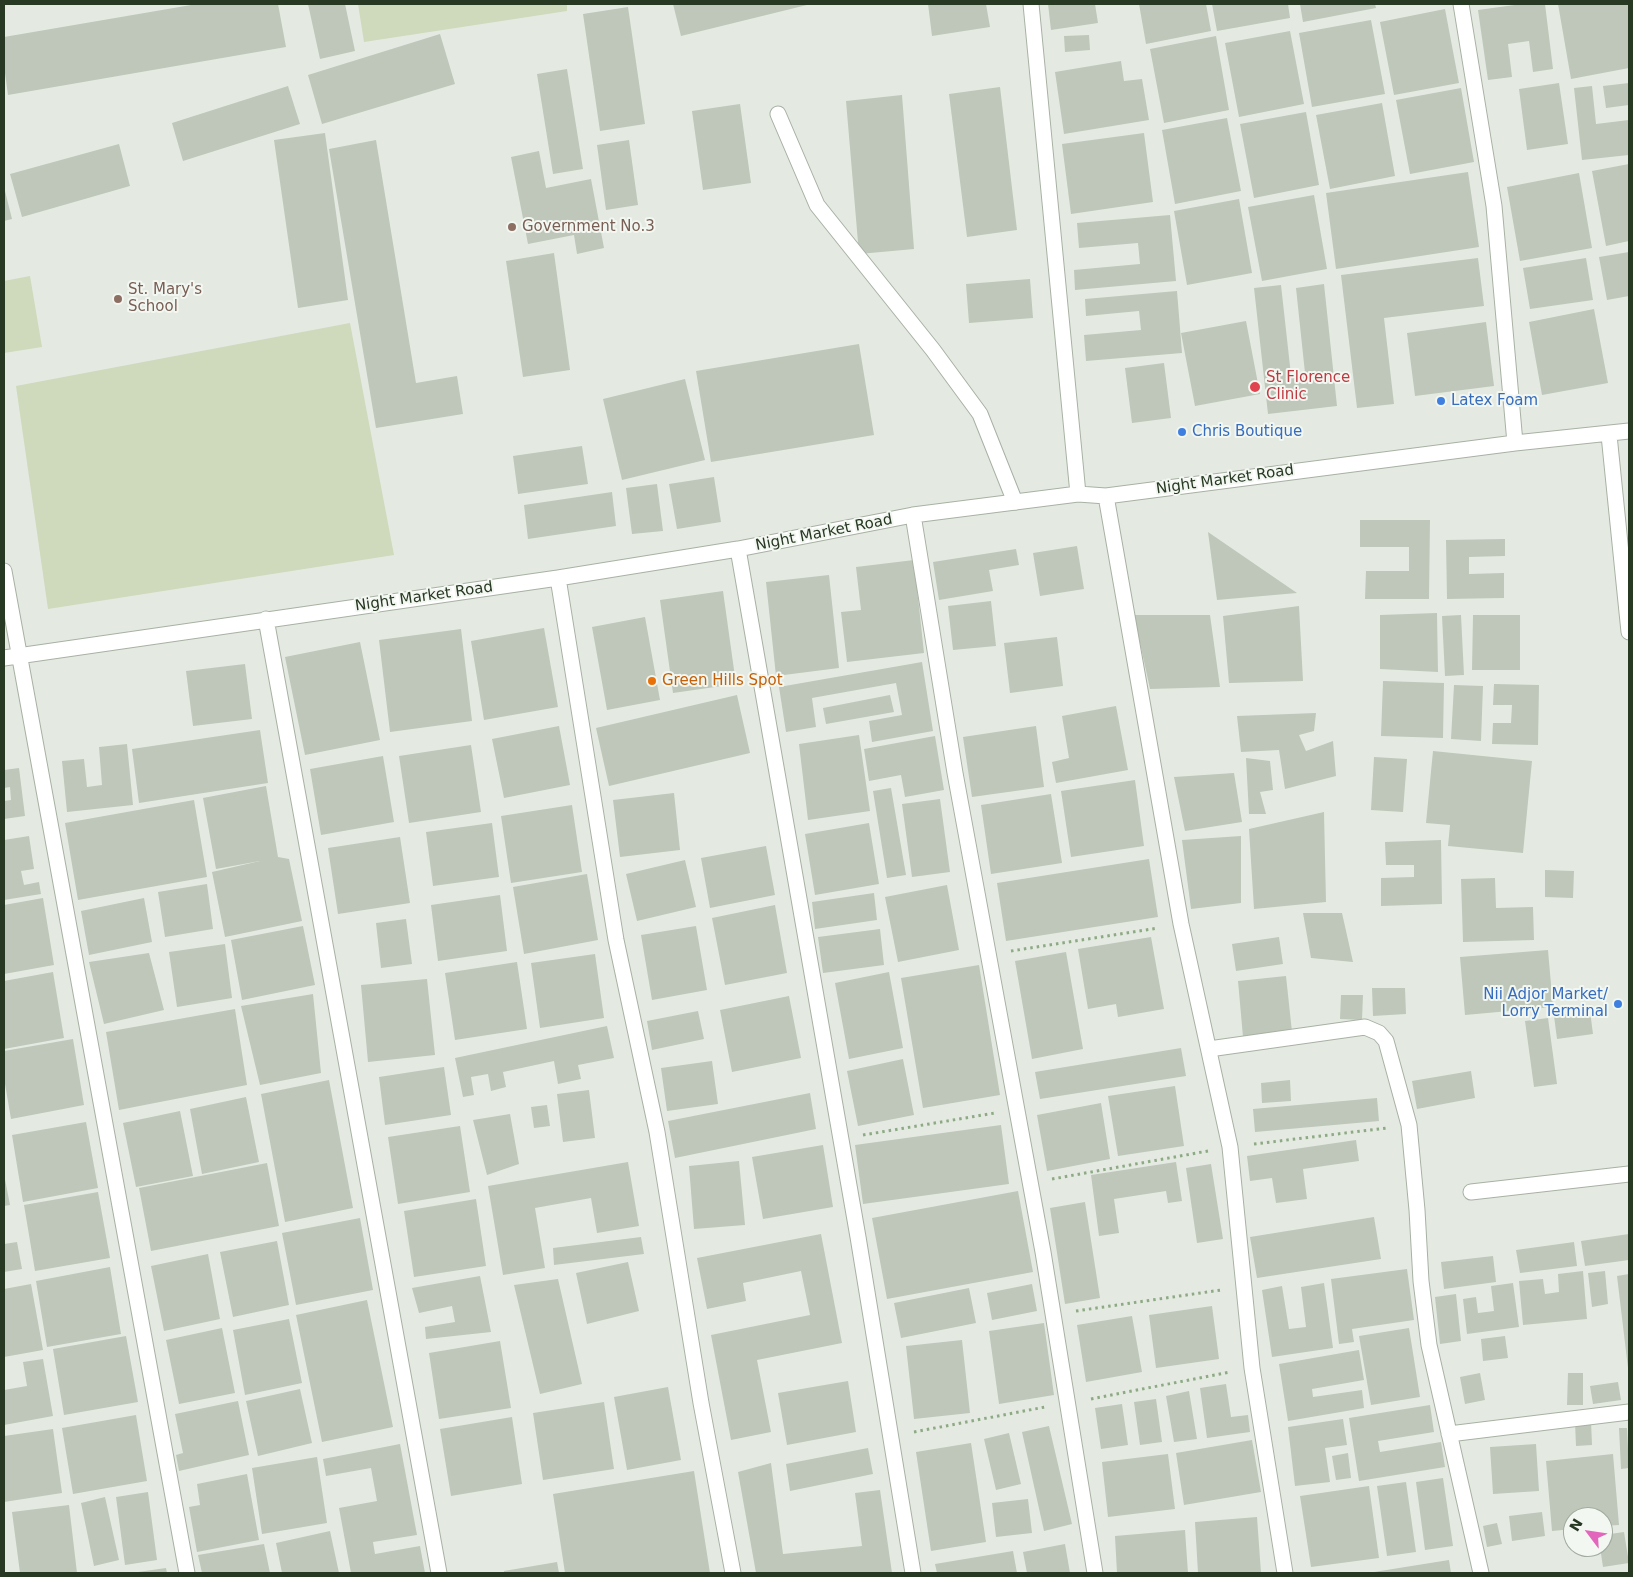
<!DOCTYPE html>
<html>
<head>
<meta charset="utf-8">
<style>
	body { margin:0 }
	#map { position:relative; width:1633px; height:1577px; overflow:hidden; background:#e4eae1; font-family:"DejaVu Sans",sans-serif }
	canvas { display:block }
	.frame { position:absolute; inset:0; border:5px solid #273823; pointer-events:none }
	.north { position:absolute; left:1563px; top:1507px; width:50px; height:50px; box-sizing:border-box; background:#f3f7f1; border:1px solid #a1ab9f; border-radius:50%; rotate:301deg; font-size:14px; font-weight:700; line-height:20px; text-align:center; color:#273823 }
	.north::after { content:''; display:block; margin:auto; width:18px; height:22px; background:#e266bb; clip-path:polygon(50% 0,100% 100%,50% 72%,0 100%) }
</style>
</head>
<body>
<div id="map">
<canvas width="1633" height="1577"></canvas>
<div class="frame"></div>
<div class="north">N</div>
</div>
<script>
const ctx = document.querySelector('canvas').getContext('2d');
ctx.lineJoin = 'round';
function fillPath(path, color) {
  ctx.fillStyle = color;
  ctx.fill(path, 'evenodd');
}
function trace(path, color, width, dash) {
  ctx.strokeStyle = color;
  ctx.lineWidth = width;
  ctx.lineCap = dash ? 'butt' : 'round';
  ctx.setLineDash(dash || []);
  ctx.stroke(path);
}
function drawText(font, color, halo, rows, align = 'center') {
  ctx.font = font + ' "DejaVu Sans",sans-serif';
  ctx.lineWidth = 4;
  ctx.setLineDash([]);
  ctx.textBaseline = 'middle';
  ctx.strokeStyle = halo;
  ctx.fillStyle = color;
  for (const [text, x, y, turn = 0] of rows) {
    ctx.save();
    ctx.translate(x, y);
    ctx.rotate((+turn || 0) * Math.PI / 180);
    ctx.textAlign = isNaN(turn) ? turn : align;
    if (halo) ctx.strokeText(text, 0, 0);
    ctx.fillText(text, 0, 0);
    ctx.restore();
  }
}
const green = new Path2D(`
	M358,4H567V11L364,42Z
	M30,276L42,347L4,353V281Z
	M350,323L394,555L48,609L16,386Z`);
const building = new Path2D(`
	M197,4H278L286,47L8,95L4,66V37Z
	M308,4H345L355,51L320,59Z
	M673,4H811L681,36Z
	M928,4H986L990,27L932,36Z
	M1048,4H1095L1098,23L1051,30Z
	M1139,4H1206L1211,31L1146,44Z
	M1212,4H1288L1290,18L1217,31Z
	M1300,4H1375L1376,8L1303,22Z
	M1522,4H1545L1553,69L1533,72L1529,41L1508,44L1512,77L1488,80L1478,10Z
	M1558,4H1629V68L1571,79Z
	M628,7L645,124L600,131L583,14Z
	M1445,9L1459,83L1394,95L1380,22Z
	M1371,20L1385,94L1312,107L1299,33Z
	M1290,31L1304,104L1239,117L1225,43Z
	M440,34L455,84L322,124L308,75Z
	M1089,35L1090,50L1065,52L1064,36Z
	M1216,36L1229,110L1164,123L1150,49Z
	M1121,61L1124,81L1142,79L1149,120L1064,134L1055,72Z
	M567,69L583,169L553,174L537,74Z
	M1559,83L1568,144L1527,150L1519,89Z
	M1629,83V105L1606,108L1603,86Z
	M288,86L300,124L183,161L172,123Z
	M1592,86L1596,124L1629,120V155L1582,160L1574,88Z
	M1000,87L1017,230L967,237L949,94Z
	M1461,88L1474,162L1410,174L1396,100Z
	M902,95L914,249L859,254L846,101Z
	M1382,103L1395,176L1330,189L1316,115Z
	M740,104L751,183L703,190L692,111Z
	M1306,112L1319,185L1254,198L1240,124Z
	M1227,118L1241,191L1175,204L1162,130Z
	M325,133L348,300L298,308L274,140Z
	M1144,133L1153,202L1071,214L1062,144Z
	M376,140L416,383L457,376L463,414L376,428L329,149Z
	M629,140L638,205L606,210L597,145Z
	M119,144L130,186L22,217L10,174Z
	M539,151L546,188L591,179L604,248L577,254L574,235L528,244L511,157Z
	M1629,164V241L1606,246L1592,171Z
	M1468,172L1479,247L1336,269L1326,193Z
	M1579,173L1592,248L1520,261L1507,187Z
	M4,187L12,219L4,221Z
	M1314,195L1327,269L1262,281L1248,207Z
	M1239,199L1252,273L1187,285L1174,211Z
	M1170,215L1176,281L1075,290L1074,270L1140,264L1138,243L1079,248L1077,223Z
	M1629,252V296L1607,300L1599,257Z
	M554,253L570,370L523,377L506,261Z
	M1478,258L1484,306L1384,318L1394,404L1357,408L1341,275Z
	M1586,258L1593,300L1530,309L1523,268Z
	M1030,279L1033,318L969,323L966,284Z
	M1324,284L1337,406L1268,414L1254,288L1281,285L1291,375L1305,373L1296,288Z
	M1177,291L1182,353L1086,361L1084,335L1141,330L1139,311L1086,316L1085,299Z
	M1594,309L1608,383L1542,395L1529,322Z
	M1246,321L1260,394L1195,406L1181,333Z
	M1486,322L1494,386L1415,396L1407,333Z
	M859,344L874,435L711,462L696,371Z
	M1164,363L1171,418L1132,423L1125,368Z
	M685,379L705,460L622,480L603,399Z
	M582,446L588,484L518,494L513,456Z
	M714,477L721,522L677,529L669,484Z
	M657,484L663,531L632,534L626,488Z
	M612,492L616,526L528,539L524,505Z
	M1360,520H1430L1429,599H1365L1366,571H1409V547H1360Z
	M1208,532L1297,593L1217,600Z
	M1505,539V556L1469,557V574L1504,573V598L1447,599L1446,540Z
	M1077,546L1084,589L1040,596L1033,553Z
	M1016,549L1019,565L989,570L993,591L939,600L933,562Z
	M914,560L924,653L847,662L841,612L861,610L856,567Z
	M829,575L839,668L776,676L766,582Z
	M723,591L736,684L673,693L660,600Z
	M991,601L996,646L953,650L948,606Z
	M1299,606L1303,681L1229,683L1223,616Z
	M1437,613L1438,672L1380,669V615Z
	M1134,615H1210L1220,687L1150,689Z
	M1461,615L1464,675L1445,676L1442,616Z
	M1473,615H1520V670H1472Z
	M645,617L660,700L607,710L592,627Z
	M544,628L558,707L484,720L471,641Z
	M461,629L472,721L390,732L379,640Z
	M1057,637L1063,686L1010,693L1004,643Z
	M360,642L380,740L305,755L285,657Z
	M922,662L933,731L872,742L869,721L902,715L896,683L812,698L816,727L786,732L779,687Z
	M245,664L252,719L193,726L186,671Z
	M1383,681L1444,683L1443,738L1381,736Z
	M1494,684L1539,685L1538,745L1492,744L1493,723H1511L1512,705H1493Z
	M1454,685L1483,686L1481,741L1451,739Z
	M737,695L750,753L609,786L596,728Z
	M890,695L894,712L826,724L823,708Z
	M1116,706L1128,770L1056,783L1052,762L1069,758L1062,716Z
	M1316,713L1314,731L1299,735L1306,751L1333,741L1336,776L1285,789L1279,750L1241,752L1237,716Z
	M559,726L570,785L504,798L492,739Z
	M1036,726L1044,787L972,797L963,737Z
	M260,730L268,783L139,803L132,749Z
	M859,735L870,811L808,820L799,744Z
	M935,736L944,790L905,797L901,775L869,781L864,749Z
	M127,744L133,805L67,812L62,761L84,759L87,787L102,785L99,747Z
	M471,745L481,812L409,823L399,756Z
	M1433,751L1532,761L1523,853L1448,846L1450,825L1426,823Z
	M383,756L394,822L321,835L310,769Z
	M1374,757L1407,759L1403,812L1371,810Z
	M1246,758L1270,761L1273,790L1260,792L1266,814H1249Z
	M19,768L25,816L4,819V801L11,800L10,787L4,788V770Z
	M1234,773L1242,822L1185,831L1174,777Z
	M1135,780L1144,846L1071,857L1061,791Z
	M266,786L278,857L289,859L302,921L225,937L212,872L260,861L216,869L203,798Z
	M891,788L906,875L887,878L873,791Z
	M674,793L680,850L620,857L613,800Z
	M1051,794L1062,863L991,874L981,805Z
	M940,799L950,872L912,877L902,804Z
	M194,800L207,877L78,900L65,823Z
	M572,805L582,872L511,883L501,816Z
	M1324,812L1326,902L1254,909L1249,829Z
	M492,823L499,877L433,886L426,832Z
	M869,823L879,884L815,895L805,834Z
	M29,836L34,869L21,871L24,885L39,882L41,894L4,900V840Z
	M1241,836V903L1191,909L1182,840Z
	M400,837L410,903L338,914L328,848Z
	M1441,840L1442,904L1381,906V878L1414,877V865H1386L1385,842Z
	M766,846L775,895L710,908L701,858Z
	M1149,859L1158,917L1006,941L997,883Z
	M685,860L696,907L637,921L626,874Z
	M1545,870L1574,871L1573,898L1545,897Z
	M587,874L598,940L524,954L513,887Z
	M1495,878L1496,908L1533,907L1534,940L1463,942L1461,879Z
	M207,884L213,929L165,937L158,892Z
	M947,885L959,950L898,962L885,897Z
	M874,893L877,920L815,929L812,902Z
	M500,895L507,951L438,961L431,905Z
	M43,898L54,965L4,974V905Z
	M144,898L152,942L89,955L81,911Z
	M775,905L787,973L725,985L712,918Z
	M1303,913H1342L1353,962L1311,958Z
	M406,919L412,964L381,968L376,923Z
	M303,926L315,985L242,1000L231,940Z
	M696,926L707,990L652,1000L641,935Z
	M880,929L884,965L823,973L818,937Z
	M1151,937L1164,1009L1118,1017L1116,1004L1088,1009L1078,949Z
	M1279,937L1283,964L1236,971L1232,944Z
	M225,944L232,998L177,1007L169,952Z
	M1548,950L1553,1007L1465,1015L1460,957Z
	M1066,952L1083,1049L1032,1059L1015,961Z
	M149,953L164,1010L104,1024L89,962Z
	M595,954L604,1018L540,1028L531,963Z
	M517,962L527,1029L455,1040L445,973Z
	M979,965L1000,1095L923,1108L901,978Z
	M53,972L64,1038L4,1049V981Z
	M889,972L903,1048L849,1059L835,983Z
	M1286,976L1292,1032L1243,1037L1238,981Z
	M427,979L435,1055L368,1062L361,985Z
	M1372,988H1405L1406,1014L1373,1016Z
	M313,994L321,1073L260,1085L241,1006Z
	M1341,995H1363L1362,1020L1340,1019Z
	M789,996L801,1058L732,1072L720,1010Z
	M235,1009L247,1085L119,1110L106,1032Z
	M698,1011L704,1039L652,1050L647,1021Z
	M1590,1011L1593,1034L1557,1039L1554,1016Z
	M1548,1018L1557,1084L1534,1087L1525,1021Z
	M607,1026L614,1058L578,1065L581,1079L558,1084L554,1061L503,1072L506,1087L491,1091L488,1074L471,1077L474,1095L463,1097L455,1058Z
	M73,1039L84,1105L11,1119L4,1078V1051Z
	M1181,1048L1186,1076L1040,1099L1035,1072Z
	M903,1059L914,1115L858,1126L847,1071Z
	M712,1061L718,1104L667,1111L661,1068Z
	M444,1067L451,1115L385,1125L379,1077Z
	M1471,1071L1475,1098L1417,1109L1412,1081Z
	M329,1080L353,1208L285,1222L261,1094Z
	M1290,1080L1291,1101L1262,1103L1261,1083Z
	M1175,1086L1184,1146L1118,1156L1108,1096Z
	M589,1090L595,1138L563,1142L557,1094Z
	M810,1093L816,1129L675,1158L668,1121Z
	M246,1097L259,1162L202,1174L190,1109Z
	M1377,1098L1379,1121L1255,1132L1253,1109Z
	M1101,1103L1110,1159L1047,1171L1037,1115Z
	M547,1105L550,1126L534,1128L531,1107Z
	M180,1111L193,1176L136,1187L123,1123Z
	M510,1114L519,1164L487,1175L473,1120Z
	M86,1122L98,1188L23,1202L12,1135Z
	M1001,1125L1009,1184L863,1204L855,1145Z
	M460,1126L470,1192L398,1204L388,1137Z
	M1356,1140L1359,1161L1303,1169L1307,1199L1276,1203L1272,1178L1250,1181L1247,1156Z
	M823,1145L833,1207L763,1219L752,1157Z
	M739,1161L745,1225L694,1229L689,1166Z
	M628,1162L639,1226L597,1233L591,1198L535,1208L545,1268L503,1275L488,1186Z
	M1176,1162L1182,1201L1168,1203L1166,1191L1114,1199L1119,1233L1099,1236L1091,1175Z
	M267,1163L279,1226L151,1251L139,1188Z
	M1211,1164L1223,1239L1197,1243L1186,1168Z
	M4,1174L10,1205L4,1206Z
	M1018,1191L1033,1272L887,1299L872,1218Z
	M98,1192L110,1258L35,1271L24,1205Z
	M476,1199L486,1266L414,1277L404,1211Z
	M1085,1202L1100,1298L1065,1304L1050,1208Z
	M1374,1217L1381,1259L1257,1278L1250,1237Z
	M360,1218L373,1290L296,1305L282,1233Z
	M821,1234L842,1343L757,1360L771,1432L731,1440L711,1335L810,1315L801,1271L743,1283L746,1301L707,1309L697,1258Z
	M1629,1234V1260L1585,1266L1581,1241Z
	M641,1237L644,1254L554,1265L553,1248Z
	M277,1241L289,1305L233,1317L220,1252Z
	M17,1242L22,1269L4,1272V1244Z
	M1574,1242L1577,1266L1520,1273L1516,1250Z
	M208,1254L220,1319L164,1331L151,1266Z
	M1493,1256L1496,1282L1444,1289L1441,1262Z
	M628,1262L639,1311L587,1324L576,1273Z
	M110,1267L121,1334L47,1347L36,1281Z
	M1407,1269L1414,1320L1352,1329L1354,1342L1339,1344L1331,1279Z
	M1583,1271L1587,1319L1523,1325L1519,1281L1543,1279L1545,1294L1559,1292L1558,1274Z
	M1605,1271L1608,1304L1592,1307L1588,1273Z
	M1629,1274V1368H1628L1617,1276Z
	M480,1276L491,1332L426,1339L425,1327L455,1322L452,1306L419,1313L412,1288Z
	M558,1279L582,1384L540,1394L514,1285Z
	M1324,1283L1333,1348L1272,1357L1262,1290L1282,1286L1289,1329L1306,1327L1301,1287Z
	M1513,1283L1519,1327L1467,1334L1463,1299L1476,1297L1478,1313L1494,1311L1491,1286Z
	M31,1284L43,1350L4,1357V1289Z
	M1032,1284L1037,1311L992,1320L987,1293Z
	M969,1288L976,1323L901,1338L894,1303Z
	M1456,1294L1461,1341L1440,1344L1435,1297Z
	M367,1300L393,1427L322,1442L296,1315Z
	M1212,1306L1219,1359L1156,1368L1149,1315Z
	M1132,1316L1142,1372L1086,1382L1077,1325Z
	M289,1319L302,1383L245,1395L233,1330Z
	M1044,1323L1054,1395L999,1404L989,1331Z
	M222,1328L235,1393L179,1404L166,1340Z
	M1409,1328L1420,1397L1371,1405L1359,1336Z
	M126,1336L138,1402L64,1415L53,1349Z
	M1505,1336L1508,1358L1483,1361L1481,1339Z
	M962,1340L970,1413L914,1419L906,1346Z
	M500,1341L511,1408L439,1419L429,1353Z
	M1359,1350L1364,1380L1312,1389L1313,1397L1362,1390L1364,1408L1288,1421L1279,1364Z
	M43,1359L53,1416L4,1425V1390L27,1386L23,1362Z
	M1480,1373L1485,1400L1465,1404L1460,1377Z
	M1568,1373H1583V1405H1567Z
	M848,1381L856,1432L787,1445L778,1393Z
	M1618,1382L1621,1400L1593,1404L1590,1386Z
	M1226,1384L1231,1417L1248,1415L1250,1432L1207,1438L1200,1388Z
	M668,1387L681,1460L627,1470L614,1397Z
	M300,1389L312,1443L258,1456L246,1401Z
	M1189,1391L1197,1439L1174,1442L1166,1396Z
	M1156,1399L1162,1442L1140,1445L1134,1402Z
	M238,1401L249,1455L179,1471L176,1455L183,1453L175,1414Z
	M604,1402L614,1469L543,1480L533,1413Z
	M1122,1404L1128,1445L1101,1449L1095,1408Z
	M1430,1405L1434,1432L1378,1441L1380,1452L1441,1442L1445,1467L1359,1481L1349,1418Z
	M136,1415L147,1481L73,1494L62,1428Z
	M512,1417L522,1484L451,1496L440,1429Z
	M1343,1419L1347,1445L1325,1448L1330,1482L1295,1486L1288,1427Z
	M1591,1421L1592,1445L1576,1446L1575,1422Z
	M1049,1426L1072,1524L1044,1531L1022,1432Z
	M1619,1428H1627L1629,1468L1621,1469Z
	M53,1429L62,1493L4,1502V1436Z
	M1009,1433L1021,1484L996,1490L984,1439Z
	M1252,1440L1261,1492L1184,1505L1176,1453Z
	M971,1443L986,1542L931,1551L916,1452Z
	M400,1444L417,1535L373,1542L375,1554L420,1546L425,1573H351L339,1508L377,1501L371,1468L326,1476L323,1459Z
	M1536,1444L1539,1491L1493,1494L1490,1447Z
	M868,1448L873,1474L790,1491L786,1464Z
	M1348,1453L1351,1478L1336,1480L1332,1456Z
	M1168,1454L1175,1509L1108,1517L1102,1462Z
	M1613,1454L1619,1525L1603,1526V1517H1573V1529L1552,1531L1546,1461Z
	M317,1457L327,1523L262,1534L252,1468Z
	M771,1463L783,1554L862,1546L855,1493L880,1490L892,1573H756L738,1472Z
	M694,1471L710,1573H565L553,1494Z
	M247,1474L259,1540L197,1552L189,1507L200,1505L197,1484Z
	M1443,1478L1453,1546L1425,1550L1416,1482Z
	M1406,1482L1416,1552L1387,1556L1377,1486Z
	M1369,1486L1379,1558L1311,1567L1300,1496Z
	M148,1492L157,1560L125,1565L116,1497Z
	M105,1497L119,1560L94,1566L81,1503Z
	M1028,1499L1032,1533L996,1537L992,1503Z
	M69,1505L77,1573H20L12,1512Z
	M1542,1512L1545,1536L1512,1541L1509,1516Z
	M1257,1517L1261,1573H1198L1195,1522Z
	M1497,1523L1502,1544L1487,1547L1483,1526Z
	M1185,1530L1188,1573H1117L1115,1536Z
	M330,1531L339,1573H282L276,1543Z
	M1624,1532L1629,1563L1603,1567L1600,1547H1603V1535Z
	M264,1544L270,1573H202L198,1555Z
	M1065,1544L1070,1573H1027L1023,1552Z
	M1013,1551L1017,1573H937L935,1564Z
	M1449,1560L1451,1573H1375L1374,1572Z
	M557,1562L559,1573H504V1571Z
	M166,1568L167,1573H138V1572Z`);
const path = new Path2D(`
	M1011,951L1158,928
	M863,1135L995,1113
	M1254,1144L1387,1128
	M1052,1179L1208,1151
	M1076,1311L1221,1290
	M1091,1399L1230,1372
	M914,1432L1045,1407`);
const lane = new Path2D(`
	M778,114L817,205L933,350L980,414L1015,502
	M1471,1192L1629,1174`);
const street = new Path2D(`
	M1031,4L1078,494
	M1461,4L1494,206L1515,443
	M1609,435L1629,632
	M1106,496L1181,924L1230,1147L1252,1368L1285,1573
	M913,515L955,773L1043,1252L1095,1573
	M738,549L858,1237L913,1573
	M4,571L187,1573
	M558,578L616,940L657,1132L701,1403L733,1573
	M266,619L439,1573
	M4,658L558,578L738,549L913,515L1078,494L1106,496L1515,443L1629,431
	M1209,1049L1365,1027L1379,1033L1386,1041L1409,1125L1417,1210L1421,1281L1429,1345L1481,1573
	M1449,1434L1629,1412`);
const markers = [
	[512,227,5,"#8d6e63"],
	[118,299,5,"#8d6e63"],
	[1255,387,6,"#e0444e"],
	[1441,401,5,"#3f7fe0"],
	[1182,432,5,"#3f7fe0"],
	[652,681,5,"#e8710a"],
	[1618,1004,5,"#3f7fe0"]
];
const educationNames = [
	["Government No.3",522,227],
	["St. Mary's",128,290],
	["School",128,307]
];
const healthNames = [
	["St Florence",1266,378],
	["Clinic",1266,395]
];
const shopNames = [
	["Latex Foam",1451,401],
	["Chris Boutique",1192,432],
	["Nii Adjor Market/",1608,995,"right"],
	["Lorry Terminal",1608,1012,"right"]
];
const streetNames = [
	["Night Market Road",1225,480,-8],
	["Night Market Road",824,533,-11],
	["Night Market Road",424,597,-8]
];
const foodNames = [
	["Green Hills Spot",662,681]
];
fillPath(green, '#cfd9bc');
fillPath(building, '#bec7ba');
trace(lane, '#a8b1a4', 17);
trace(street, '#a8b1a4', 17);
trace(path, '#8eaa85', 3, [2.5, 4]);
trace(lane, '#fff', 15);
trace(street, '#fff', 15);
for (const [x, y, r, color] of markers) {
  const dot = new Path2D();
  dot.arc(x, y, r, 0, 2 * Math.PI);
  ctx.fillStyle = color;
  ctx.fill(dot);
  trace(dot, '#f3f7f1', 2);
}
drawText('15px', '#785e54', '#f3f7f1', educationNames, 'left');
drawText('15px', '#be3a42', '#f3f7f1', healthNames, 'left');
drawText('15px', '#366cbe', '#f3f7f1', shopNames, 'left');
drawText('15px', '#273823', '#f3f7f1', streetNames);
drawText('15px', '#c56008', '#f3f7f1', foodNames, 'left');
</script>
</body>
</html>
